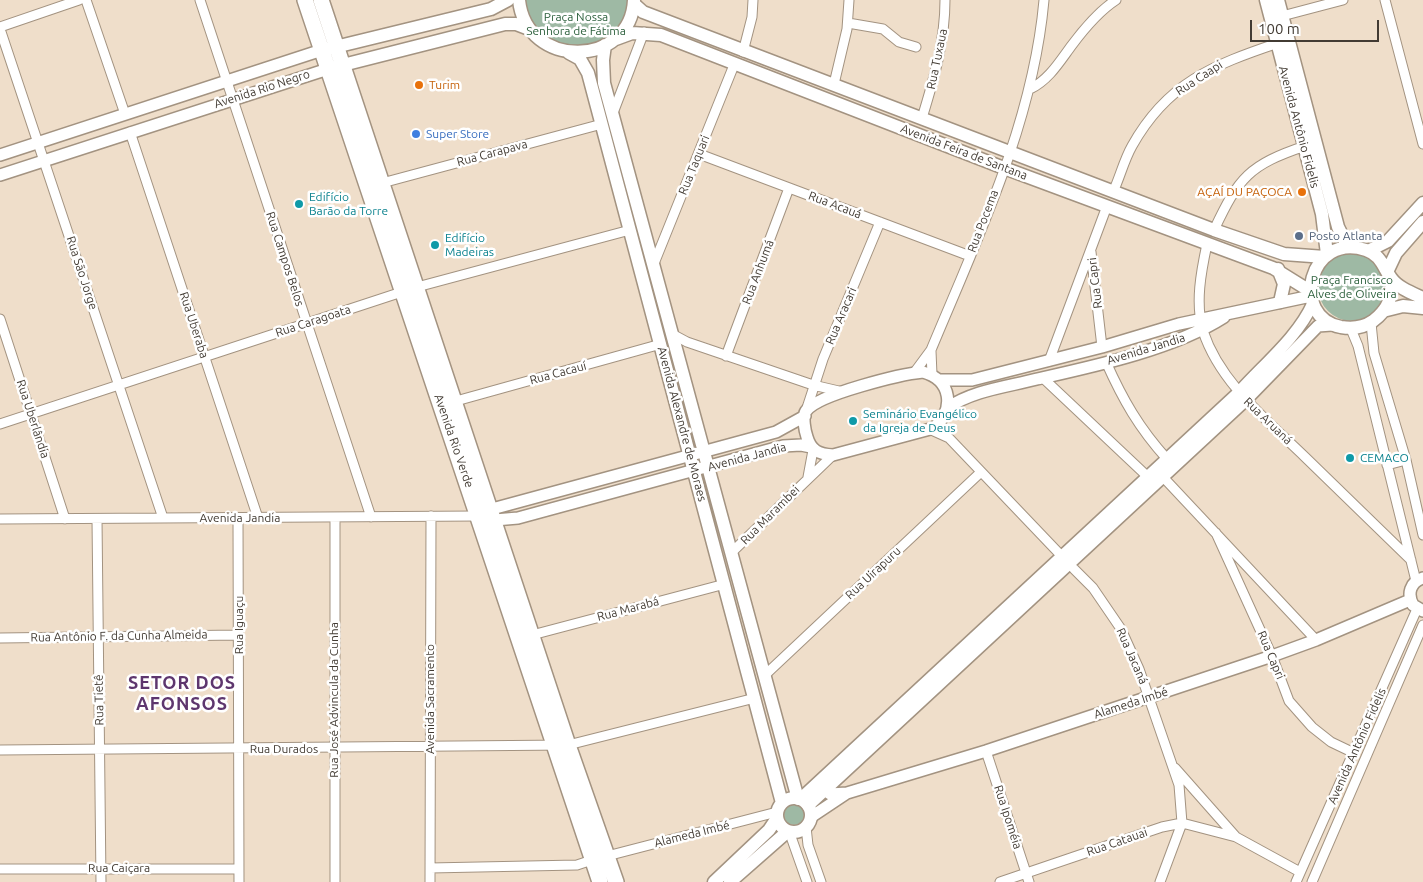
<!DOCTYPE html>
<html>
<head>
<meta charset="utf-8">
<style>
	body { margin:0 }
	#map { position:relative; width:1423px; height:882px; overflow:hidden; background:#efdeca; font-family:Ubuntu,sans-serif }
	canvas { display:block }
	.scale { position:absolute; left:1250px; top:20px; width:129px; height:22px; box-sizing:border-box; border:2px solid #423b33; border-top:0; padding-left:6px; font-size:15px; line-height:18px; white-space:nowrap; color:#423b33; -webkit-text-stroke:4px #fff; paint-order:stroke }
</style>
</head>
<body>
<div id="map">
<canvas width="1423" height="882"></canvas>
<div class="scale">100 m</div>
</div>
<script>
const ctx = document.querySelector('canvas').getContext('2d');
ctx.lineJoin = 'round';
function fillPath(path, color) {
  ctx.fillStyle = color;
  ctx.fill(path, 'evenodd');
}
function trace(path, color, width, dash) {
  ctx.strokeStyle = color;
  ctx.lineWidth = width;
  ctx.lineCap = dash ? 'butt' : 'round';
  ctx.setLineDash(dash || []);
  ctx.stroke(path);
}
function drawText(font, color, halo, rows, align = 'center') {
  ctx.font = font + ' Ubuntu,sans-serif';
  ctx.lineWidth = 5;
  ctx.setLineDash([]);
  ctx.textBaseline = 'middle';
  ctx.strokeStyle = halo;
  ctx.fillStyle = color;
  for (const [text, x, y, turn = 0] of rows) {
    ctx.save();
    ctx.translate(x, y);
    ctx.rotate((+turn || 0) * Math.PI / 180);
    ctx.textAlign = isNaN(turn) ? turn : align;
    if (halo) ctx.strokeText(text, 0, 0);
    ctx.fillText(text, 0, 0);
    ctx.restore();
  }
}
const green = new Path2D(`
	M523,0H628C628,24 601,51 576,48C567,47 550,42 542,37C530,29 527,13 523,0Z
	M1318 287a34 34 0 1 1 68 0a34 34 0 1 1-68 0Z
	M784 815a10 10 0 1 1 20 0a10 10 0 1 1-20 0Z`);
const minor = new Path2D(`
	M86,0L125,114
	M200,0L371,517
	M1385,0L1423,144
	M1282,16L1343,0
	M848,23L883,29L899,42L916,47
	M0,27L79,0
	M0,29L163,518
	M743,52L752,17L753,0
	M834,84L847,29L849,0
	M1030,89C1049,80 1060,61 1072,45C1084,29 1099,11 1116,0
	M613,113L644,32
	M922,118C934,79 945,41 945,0
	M130,132L258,518
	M699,154L970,256
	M382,183L602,124
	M1113,192C1120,177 1124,160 1132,146C1167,83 1213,65 1278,43
	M1214,230C1239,177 1249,165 1305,146
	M1207,244C1201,272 1195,303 1203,331C1220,383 1267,420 1305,457C1340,491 1376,526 1411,560
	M1091,252L1102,347
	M653,266L734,65
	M0,319L65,519
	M1371,323L1374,353L1406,460L1423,535
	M1351,329L1358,346L1416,581
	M674,335L687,342L813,385L843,392
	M931,351L932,375
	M726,356L789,188
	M1049,361L1107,206
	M1106,362C1123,400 1139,428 1167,459
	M914,373L931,350C978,237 1033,123 1044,0
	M1043,378L1148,477
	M456,401L661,344
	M806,411L823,359L880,222
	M0,424L417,287L630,230
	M929,429L949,438L1074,569L1093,588L1121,629L1139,669L1179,785L1182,823L1160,882
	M1387,465L1406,460
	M808,477L813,450
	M1163,477L1316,640
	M335,517V882
	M238,518L239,882
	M0,519L479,516
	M97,519L101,882
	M1216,533L1272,656L1289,701L1312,727L1331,742L1354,753
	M732,552L833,455
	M532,635L725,584
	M0,638L239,635
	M765,675L981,472
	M0,750L568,745L755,698
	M986,751L1029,882
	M1175,768L1236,837L1300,872
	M806,827L808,845L821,882
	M789,831L807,882
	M607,856L777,812
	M430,868L577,865L592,860
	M0,869H239
	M430,882L431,516
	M1000,882L1162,827L1182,823L1236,837
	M1296,882L1417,609
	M1312,882L1423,625`);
const tertiary = new Path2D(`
	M0,155L322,50
	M0,175L328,69
	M923,372C952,380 955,409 934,428L833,455C819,454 811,451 807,437C805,431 802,417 806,411C818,394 902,374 923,372Z
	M940,380H972L1102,347L1179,324L1311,296
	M947,408C974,390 1006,387 1037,379C1095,366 1174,349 1224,317
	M485,513L492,509L776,432L805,416
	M488,518L495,520L518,518L783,446L801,445L811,447
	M1423,578C1410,582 1407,594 1413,605L1423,611
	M825,790L830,794L847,793L986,751L1272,656L1316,640L1410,600
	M800,799L1239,392C1264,364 1298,337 1313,303
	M808,806L1246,400L1318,326L1332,325
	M811,817L847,793`);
const secondary = new Path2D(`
	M519,0C526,70 631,68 634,0
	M1266,0L1322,214L1327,254
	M1278,0L1338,227L1345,241L1354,247
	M634,4L643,12L1214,230L1284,254L1325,257
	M613,40L632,33L661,35L1004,168L1273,268L1310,291
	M605,45L603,60L604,83L798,799
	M327,49L491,9L508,0
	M569,53L580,59L588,73L782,803
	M335,67L505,24H516L529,29
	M1368,251L1388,241L1423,203
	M1278,269L1284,284L1280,302
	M1388,270L1396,253L1423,222
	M1391,278C1393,296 1389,309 1373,321C1363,328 1353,329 1341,327C1289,317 1309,231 1366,250C1381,255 1383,267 1391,278C1398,288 1412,293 1423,298
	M1383,311L1403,306L1423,308
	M777 815a17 17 0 1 1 34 0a17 17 0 1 1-34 0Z
	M714,882L769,830L777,818
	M730,882L788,831`);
const primary = new Path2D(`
	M305,0L600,882
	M321,0L568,745L616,882`);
const markers = [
	[419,85,5,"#e8710a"],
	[416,134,5,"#3f7fe0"],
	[1302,192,5,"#e8710a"],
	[299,204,5,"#0f9aa8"],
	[1299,236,5,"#5c6f8a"],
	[435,245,5,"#0f9aa8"],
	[853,421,5,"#0f9aa8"],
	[1350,458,5,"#0f9aa8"]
];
const parkNames = [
	["Praça Nossa",576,17],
	["Senhora de Fátima",576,31],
	["Praça Francisco",1352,280],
	["Alves de Oliveira",1352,294]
];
const streetNames = [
	["Rua Tuxaua",937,59,-78],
	["Rua Caapi",1199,78,-33],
	["Avenida Rio Negro",262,89,-18],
	["Avenida Antônio Fidelis",1299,127,75],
	["Avenida Feira de Santana",964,152,21],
	["Rua Carapava",492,153,-15],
	["Rua Taquari",694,165,-68],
	["Rua Acauá",835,205,21],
	["Rua Pocema",983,221,-69],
	["Rua Campos Belos",285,259,72],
	["Rua Anhumá",758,272,-69],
	["Rua São Jorge",82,273,72],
	["Rua Capri",1095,283,-97],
	["Rua Aracari",841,316,-67],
	["Rua Caragoata",313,321,-18],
	["Rua Uberaba",194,325,72],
	["Avenida Jandia",1146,349,-17],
	["Rua Cacauí",558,373,-15],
	["Rua Uberlândia",33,419,72],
	["Rua Aruaná",1268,421,44],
	["Avenida Alexandre de Moraes",682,424,75],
	["Avenida Rio Verde",454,441,71],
	["Avenida Jandia",747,457,-15],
	["Rua Marambei",770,515,-45],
	["Avenida Jandia",240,518],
	["Rua Uirapuru",873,573,-43],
	["Rua Marabá",628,609,-15],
	["Rua Iguaçu",239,625,-90],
	["Rua Antônio F. da Cunha Almeida",119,636,-1],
	["Rua Capri",1271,655,67],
	["Rua Jacaná",1132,656,66],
	["Avenida Sacramento",430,699,-90],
	["Rua Tietê",99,700,-91],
	["Rua José Advincula da Cunha",334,700,-90],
	["Alameda Imbé",1131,703,-18],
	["Avenida Antônio Fidelis",1357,746,-66],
	["Rua Durados",284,749],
	["Rua Ipoméia",1008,817,72],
	["Alameda Imbé",692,834,-14],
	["Rua Catauai",1117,842,-19],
	["Rua Caiçara",119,868]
];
const foodNames = [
	["Turim",429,85],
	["AÇAÍ DU PAÇOCA",1292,192,"right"]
];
const shopNames = [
	["Super Store",426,134]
];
const cultureNames = [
	["Edifício",309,197],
	["Barão da Torre",309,211],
	["Edifício",445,238],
	["Madeiras",445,252],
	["Seminário Evangélico",863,414],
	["da Igreja de Deus",863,428],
	["CEMACO",1360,458]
];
const serviceNames = [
	["Posto Atlanta",1309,236]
];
const districtNames = [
	["SETOR DOS",182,683],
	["AFONSOS",182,704]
];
fillPath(green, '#9eb9a4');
trace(minor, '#a39381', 11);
trace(tertiary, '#a39381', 14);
trace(secondary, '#a39381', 15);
trace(primary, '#a39381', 18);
trace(minor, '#fff', 9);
trace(tertiary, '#fff', 11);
trace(secondary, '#fff', 12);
trace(primary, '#fff', 15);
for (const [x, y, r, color] of markers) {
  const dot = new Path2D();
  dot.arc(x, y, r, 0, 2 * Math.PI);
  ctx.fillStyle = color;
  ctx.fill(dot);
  trace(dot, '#fff', 2);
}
drawText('12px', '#2f623f', '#fff', parkNames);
drawText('12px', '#423b33', '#fff', streetNames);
drawText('12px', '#c56008', '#fff', foodNames, 'left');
drawText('12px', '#366cbe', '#fff', shopNames, 'left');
drawText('12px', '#0d838f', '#fff', cultureNames, 'left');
drawText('12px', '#4e5e75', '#fff', serviceNames, 'left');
ctx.letterSpacing = '1px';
drawText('bold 18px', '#5e366e', '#fff', districtNames);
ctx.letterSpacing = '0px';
</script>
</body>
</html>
